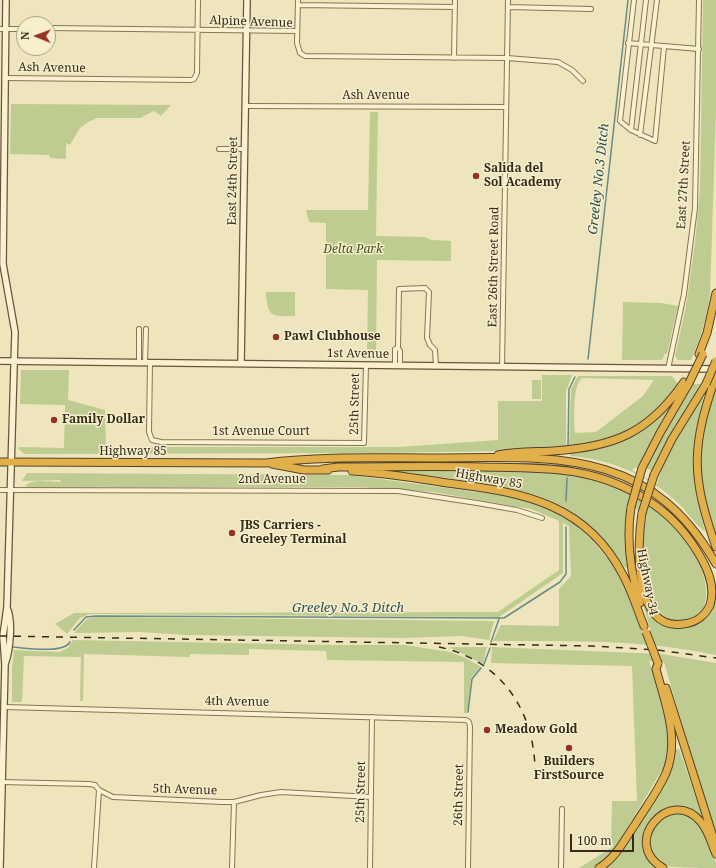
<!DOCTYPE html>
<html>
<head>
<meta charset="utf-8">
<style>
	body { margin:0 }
	#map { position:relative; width:716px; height:868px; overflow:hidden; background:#eee5bc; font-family:"Noto Serif",serif }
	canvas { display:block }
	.north { position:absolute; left:16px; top:16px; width:40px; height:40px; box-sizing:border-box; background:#f6eecc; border:1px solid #a9a085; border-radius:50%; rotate:271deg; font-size:11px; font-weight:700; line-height:16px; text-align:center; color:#352a1b }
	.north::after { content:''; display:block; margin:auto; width:14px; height:18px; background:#963125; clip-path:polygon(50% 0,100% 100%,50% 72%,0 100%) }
	.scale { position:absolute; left:570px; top:834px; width:64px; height:18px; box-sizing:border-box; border:2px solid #352a1b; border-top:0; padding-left:5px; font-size:12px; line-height:14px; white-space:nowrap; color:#352a1b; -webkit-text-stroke:3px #f6eecc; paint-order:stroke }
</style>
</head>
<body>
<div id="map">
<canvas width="716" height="868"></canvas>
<div class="north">N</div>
<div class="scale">100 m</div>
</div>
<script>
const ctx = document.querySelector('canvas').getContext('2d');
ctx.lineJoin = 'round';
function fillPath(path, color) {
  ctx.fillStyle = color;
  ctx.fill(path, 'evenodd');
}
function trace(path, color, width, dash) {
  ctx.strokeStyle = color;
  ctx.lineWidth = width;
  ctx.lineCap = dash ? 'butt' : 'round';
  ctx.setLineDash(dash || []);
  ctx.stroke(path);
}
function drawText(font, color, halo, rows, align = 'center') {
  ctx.font = font + ' "Noto Serif",serif';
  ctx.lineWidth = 3;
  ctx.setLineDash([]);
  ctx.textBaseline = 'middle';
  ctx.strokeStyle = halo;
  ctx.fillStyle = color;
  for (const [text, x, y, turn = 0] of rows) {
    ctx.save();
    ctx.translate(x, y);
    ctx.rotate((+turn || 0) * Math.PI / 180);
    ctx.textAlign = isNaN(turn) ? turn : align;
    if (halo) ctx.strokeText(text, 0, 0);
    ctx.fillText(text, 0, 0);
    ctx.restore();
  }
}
const green = new Path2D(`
	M703,0H716V110L710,296C706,318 701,339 691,360H678L675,356L686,306L695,243L700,190Z
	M11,104L171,105L161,116L154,111L140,118H97L88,122L80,128L70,145L66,143V159L50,158L49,155L10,154Z
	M370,112H378L376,236L424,237L432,240L451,241V261L377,260L376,358H367L368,290L326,289V223L309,222L306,210H368Z
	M266,292H295V316C272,317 267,317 266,292Z
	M623,302L661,303L678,306L667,354H664L663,359L661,360H622Z
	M21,370H69L68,400L105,410L106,447H399L498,440V401H542V375H572L566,391V447L512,451L374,453L24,454L18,448L20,447L64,448L65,405L20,404Z
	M578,376H672L678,384C650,427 618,439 569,446L571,389ZM582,378L654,380L643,396L596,432L575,433C574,421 572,386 582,378Z
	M532,380H541V399H532Z
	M693,384H701L652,471L646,468L669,422Z
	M716,387V535C696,476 696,447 716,387Z
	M703,397L704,401C687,450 693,482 705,531C698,528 685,509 678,503C649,475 609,459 570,456V453C620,445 638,439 674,401L639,465L632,470L657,484C665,454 683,422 703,397Z
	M391,469L551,472C572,475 593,479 613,486C651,499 694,538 704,577C707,588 708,606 699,615C693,619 685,620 679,621C668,622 660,613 655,604C640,575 640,549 647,516L627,503L625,532L627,567L625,568C610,546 592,526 570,511C530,483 439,478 390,471Z
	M27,473L350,475L508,496L549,508L571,521L592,540L612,564L627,593L642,632H651L642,601C646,607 649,614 655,619C676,637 707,625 716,600V655C643,639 567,641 493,641L501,625L559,626V589L571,576L569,526L563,523V573L499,617L90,614L80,618L67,634L55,624L74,613L498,612L559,570V521L531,509L433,492L359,487H30L25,486C32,478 50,482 60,482L61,480L22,481Z
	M96,617L494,621L489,640L462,636L404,638L185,635L141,632L74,633L87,619Z
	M73,640L333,645H405L450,652L466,658L481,667L471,678L468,713H464V662L327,660L326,651L249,649V655L190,654V657L84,654L83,701H80L81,657L24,656L22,702H12V668L14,652L12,650L59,652L68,648Z
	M449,647H487L483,664Z
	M492,647L661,654L716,663V832L687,742L664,662L649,661L659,690L669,735L665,765L614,850L603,863L595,868H579L611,848L612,801H637L632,666L491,663Z
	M679,749L703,817L701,818C667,782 619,844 657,868H606C632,842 667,786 675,750Z
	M680,813C704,817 709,843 716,863V868C704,868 673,868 663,865C648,856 646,835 657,822C663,816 672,815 680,813Z`);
const stream = new Path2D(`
	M588,359L628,0
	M568,446L569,389L575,377
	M566,501L567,478
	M74,630L86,617L96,616L504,618L560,582L566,574V527
	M491,642L499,619
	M13,647C26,648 63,654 70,642
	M484,664L490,648
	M468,712L472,679L481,668`);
const street = new Path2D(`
	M298,0L297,43L300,53L305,56L507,58L558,62L572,70L583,81
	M634,0L620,121L631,130L655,141L664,47
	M298,5L455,7
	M508,7L591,9
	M48,28L297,31
	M0,29H24
	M628,43L699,49
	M454,58L455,0
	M5,78L191,80L194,79L197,73L198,0
	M246,106L506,107
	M631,130L646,0
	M640,135L657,0
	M219,149H245
	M398,348L399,289L425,288L429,292L427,338L430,345L435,350L436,366
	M139,362V329
	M150,362L149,432L152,440L161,442L364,443L366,365
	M145,363L146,329
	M395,365V349L398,348L400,351V365
	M502,367L508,0
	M668,369L684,294L695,208L699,0
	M0,490L398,491L477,503L517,510L542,518
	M5,707L466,720L469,722L470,727L468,868
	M0,782L89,784L95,785L99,790L113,797L222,802H234L261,795L281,792L371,797
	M94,868L99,790
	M232,868L234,802
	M370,868L372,717
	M561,868L562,809`);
const secondary = new Path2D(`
	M0,361L716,369
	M241,363L247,0
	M5,664C10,651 13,621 7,608
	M0,868L5,665L3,636L7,607L15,332L3,264L6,0`);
const highway = new Path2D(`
	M699,354L707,333L716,293
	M716,376C691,447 691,476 716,547
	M498,455C516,451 535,452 553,451C614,447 649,433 684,382
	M0,462L266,463C320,456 375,458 429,458C549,458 648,444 716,564
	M272,464L304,470H328
	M642,468L660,433L689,383
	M323,469L338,467C386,467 433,466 481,467C541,468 594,465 647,500C668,513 684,530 697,551C707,567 716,586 710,605C705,616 695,623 683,624C633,632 637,544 642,513
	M352,471C386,473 421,479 455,484C526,493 587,505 623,575C632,591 637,609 644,626
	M654,475L672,439L706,384
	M631,507C626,540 630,571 640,603
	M666,688L716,846
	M599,868C616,858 625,839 636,823C646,807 658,791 666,773C680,739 665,703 656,669L658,663
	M663,868C620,843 670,786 700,821C709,831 711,843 716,854`);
const rail = new Path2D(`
	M0,636L592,646L658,650L716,658
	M439,647C501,660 535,711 535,772`);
const highwayBridge = new Path2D(`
	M689,383L703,354
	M706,384L716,361
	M631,507L642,468
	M642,513L654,475
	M646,632L658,663`);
const markers = [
	[476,176,4,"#963125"],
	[276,337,4,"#963125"],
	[54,420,4,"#963125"],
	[232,533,4,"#963125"],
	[487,730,4,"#963125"],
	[569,748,4,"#963125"]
];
const streetNames = [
	["Alpine Avenue",251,22,2],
	["Ash Avenue",52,68,1],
	["Ash Avenue",376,96],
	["East 24th Street",233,181,-89],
	["East 27th Street",684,185,-87],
	["East 26th Street Road",494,267,-89],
	["1st Avenue",358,354,1],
	["25th Street",355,404,-89],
	["1st Avenue Court",261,432],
	["Highway 85",133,452],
	["Highway 85",489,479,10],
	["2nd Avenue",272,480],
	["Highway 34",647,582,79],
	["4th Avenue",237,702,1],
	["5th Avenue",185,790,2],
	["25th Street",361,792,-89],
	["26th Street",459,795,-89]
];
const poiNames = [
	["Salida del",484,169],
	["Sol Academy",484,183],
	["Pawl Clubhouse",284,337],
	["Family Dollar",62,420],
	["JBS Carriers -",240,526],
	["Greeley Terminal",240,540],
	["Meadow Gold",495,730],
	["Builders",569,762,"center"],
	["FirstSource",569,776,"center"]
];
const parkNames = [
	["Delta Park",353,250]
];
const waterNames = [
	["Greeley No.3 Ditch",599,179,-84],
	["Greeley No.3 Ditch",348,608]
];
fillPath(green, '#becc91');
trace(stream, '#688c88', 1.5);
trace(street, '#867556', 6);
trace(secondary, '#675639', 8);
trace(highway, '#53422b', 9);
trace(street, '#f9f1cf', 4);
trace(secondary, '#f9f1cf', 5.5);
trace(highway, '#e1b04a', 7);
trace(rail, '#352a1b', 1.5, [7, 7]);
trace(highwayBridge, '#53422b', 9, []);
trace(highwayBridge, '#e1b04a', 7);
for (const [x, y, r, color] of markers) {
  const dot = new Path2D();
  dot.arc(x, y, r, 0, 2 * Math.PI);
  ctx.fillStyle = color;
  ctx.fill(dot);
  trace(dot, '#f6eecc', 1.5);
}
drawText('12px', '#352a1b', '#f6eecc', streetNames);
drawText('bold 12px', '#352a1b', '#f6eecc', poiNames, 'left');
drawText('italic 12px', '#405221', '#f6eecc', parkNames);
drawText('italic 13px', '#2a5355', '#f6eecc', waterNames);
</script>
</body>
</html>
